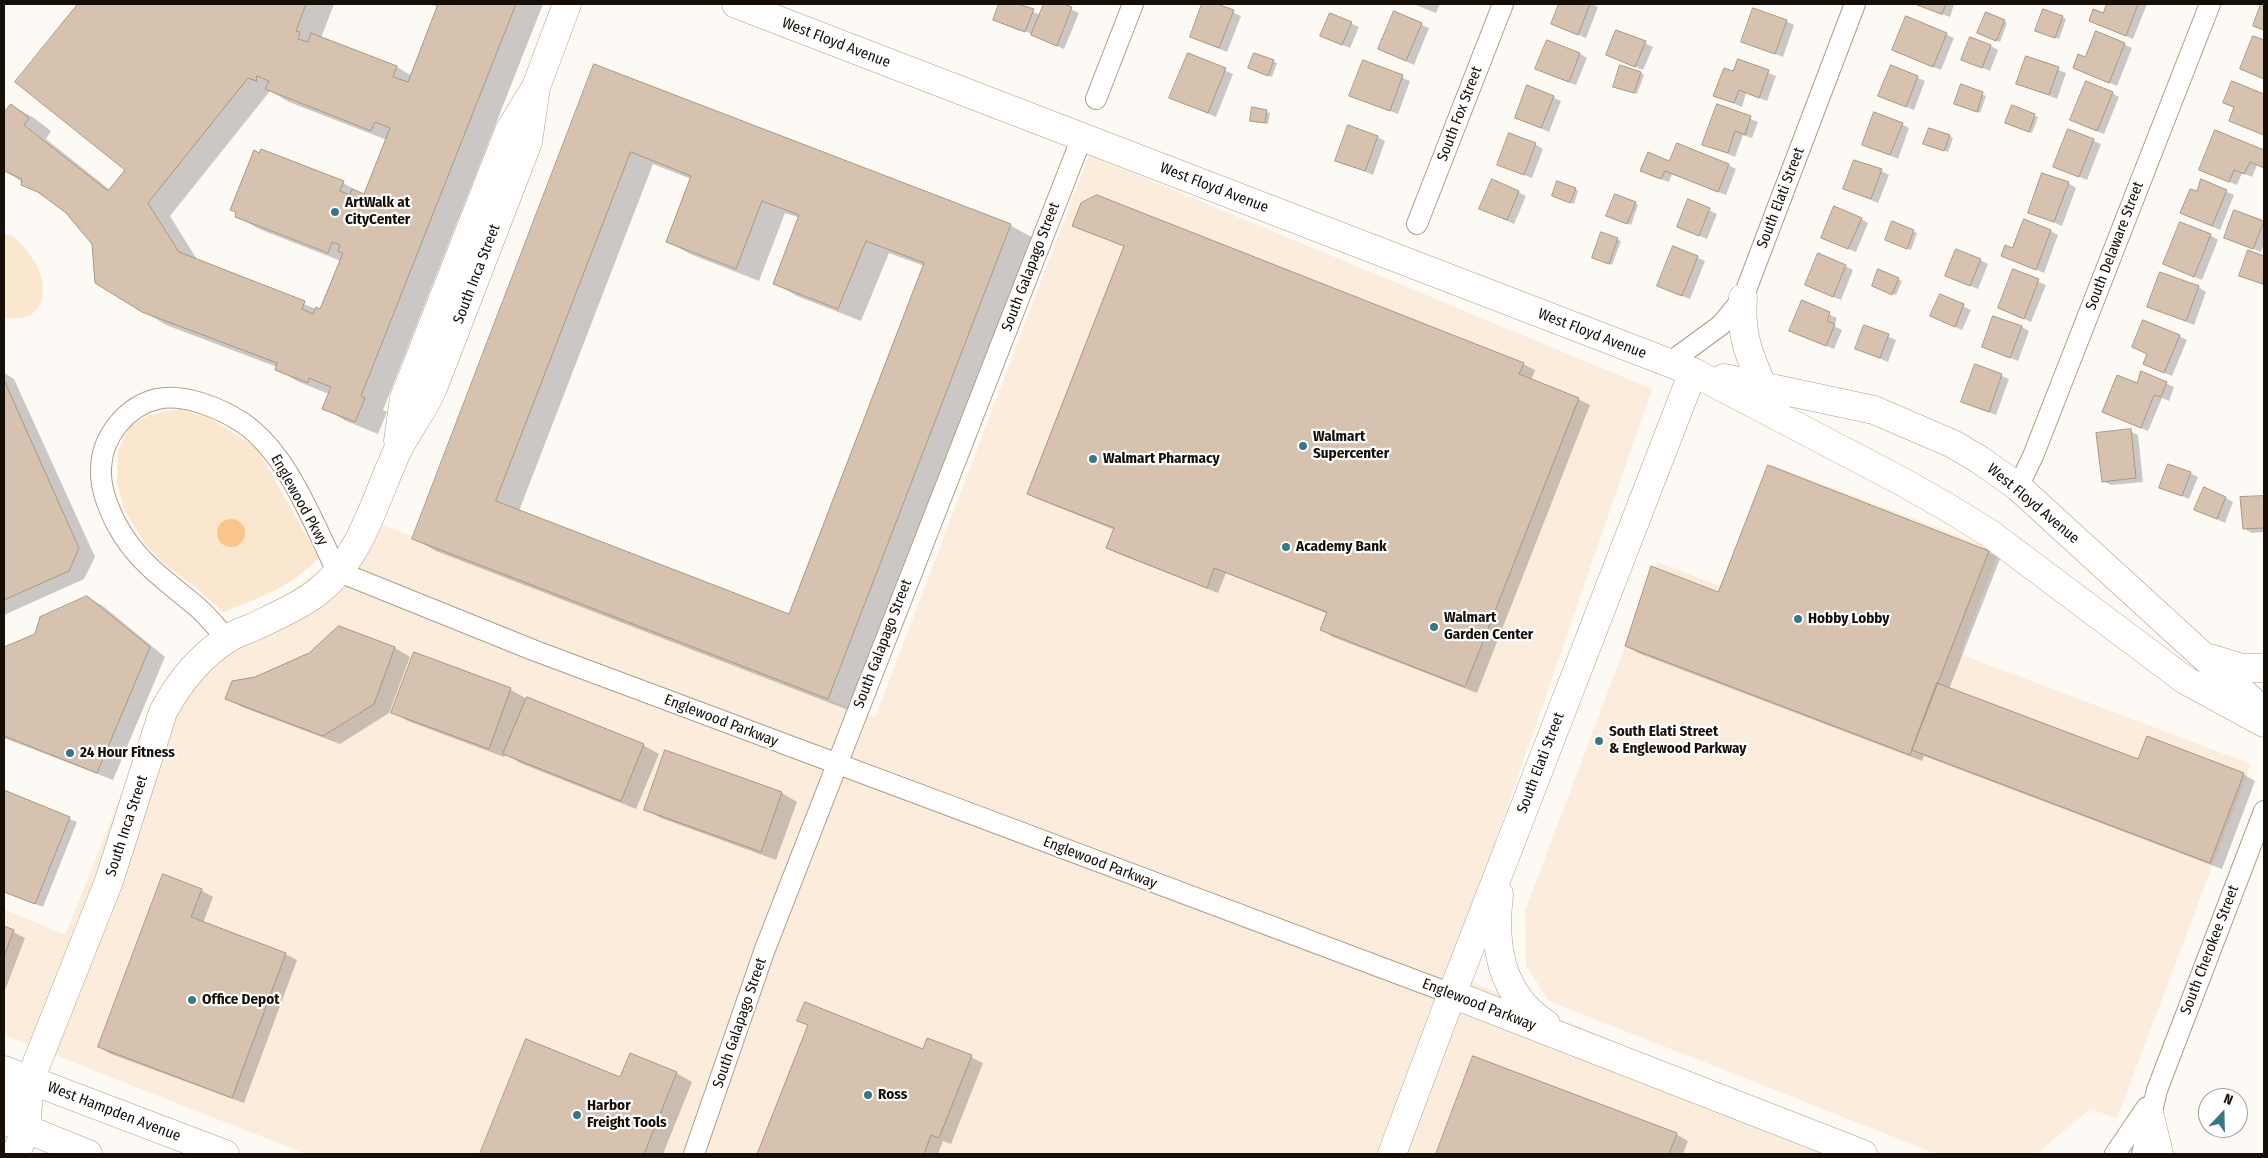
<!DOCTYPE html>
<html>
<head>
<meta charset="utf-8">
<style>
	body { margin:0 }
	#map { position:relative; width:2268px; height:1158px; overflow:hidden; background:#fdf9f5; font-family:"Fira Sans Condensed",sans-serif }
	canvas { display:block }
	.frame { position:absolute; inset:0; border:5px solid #150f08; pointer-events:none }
	.north { position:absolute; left:2198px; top:1088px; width:50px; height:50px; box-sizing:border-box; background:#fff; border:1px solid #a19f9c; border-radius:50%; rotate:21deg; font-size:14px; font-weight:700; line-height:20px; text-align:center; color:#150f08 }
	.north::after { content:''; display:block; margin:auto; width:18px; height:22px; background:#36788a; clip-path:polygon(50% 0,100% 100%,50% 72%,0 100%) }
</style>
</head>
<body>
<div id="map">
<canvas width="2268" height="1158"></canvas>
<div class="frame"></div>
<div class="north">N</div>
</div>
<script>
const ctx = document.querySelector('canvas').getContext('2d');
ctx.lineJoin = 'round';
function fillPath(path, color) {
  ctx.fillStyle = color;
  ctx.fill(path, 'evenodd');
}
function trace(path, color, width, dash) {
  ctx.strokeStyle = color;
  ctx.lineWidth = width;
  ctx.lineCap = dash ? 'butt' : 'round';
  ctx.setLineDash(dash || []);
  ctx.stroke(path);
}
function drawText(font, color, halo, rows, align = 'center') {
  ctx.font = font + ' "Fira Sans Condensed",sans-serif';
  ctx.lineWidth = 4.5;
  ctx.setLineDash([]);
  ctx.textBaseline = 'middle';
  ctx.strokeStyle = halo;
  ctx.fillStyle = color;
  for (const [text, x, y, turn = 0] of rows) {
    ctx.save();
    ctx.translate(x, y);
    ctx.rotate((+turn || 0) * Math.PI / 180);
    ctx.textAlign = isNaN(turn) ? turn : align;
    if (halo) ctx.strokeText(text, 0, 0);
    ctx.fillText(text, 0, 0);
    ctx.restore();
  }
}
const built = new Path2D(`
	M1089,155L1652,389L1450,973L1885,1154H306L4,1035V909L65,935L165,685L381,524L875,718Z
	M1772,465L1999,551L1960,654L2251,764L2117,1118L2090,1109L2036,1154H1937L1549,1001L1526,965L1525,911L1657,562L1726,588Z`);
const green = new Path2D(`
	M4,235H12C22,245 31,254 37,266C51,295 40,326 4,317Z
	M178,409L208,417L257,448L319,558C292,586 258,599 223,612L199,590L168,567L146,545L125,512L117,482L118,451L129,427L149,415Z`);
const water = new Path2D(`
	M217 533a14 14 0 1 1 28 0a14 14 0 1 1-28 0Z`);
const shadow = new Path2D(`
	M80,4H334L321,38L397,67L412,76L438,7L430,4H543L383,410L387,412L378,434L346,421L324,408L329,394L299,382L276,369L277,367L166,325L143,311L67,212L4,170V114L11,105L34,118L51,131L46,139L110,190L126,170L17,82ZM270,91L289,102L387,140L365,195L343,183L236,216L259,229L341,261L321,311L198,261L170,216Z
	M1000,4H1015L1040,15L1045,4H1060L1079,13L1064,49L1040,39L1020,28V31L994,20Z
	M1204,4H1213L1241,16L1227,52L1191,37Z
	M1413,4H1440L1436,13Z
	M1561,4H1592L1598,7L1586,38L1553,24Z
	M1917,4H1954L1950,17Z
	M2108,4H2147L2133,39L2090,21L2104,15Z
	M2044,10L2066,19L2059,39L2040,32Z
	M1394,12L1429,28L1414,65L1379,49Z
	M1330,14L1359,27L1350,48L1329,39Z
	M1907,17L1954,38L1941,70L1901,54Z
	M1786,21L1794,25L1783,57L1743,41Z
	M2004,21L2007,23L2000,42L1982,35Z
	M2097,32L2132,48L2117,86L2082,71Z
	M1645,43L1653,47L1643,70L1608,55Z
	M1991,46L1998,50L1990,71L1962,59Z
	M1189,54L1233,74L1216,117L1178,101Z
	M1254,54L1277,63L1272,77L1252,69Z
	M1580,54L1587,58L1576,85L1544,73Z
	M2027,57L2066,73L2057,99L2018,83Z
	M1738,61L1776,76L1767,101L1746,93L1742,107L1715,95L1734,73Z
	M1364,62L1410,81L1398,114L1358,99Z
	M595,66L1010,225L1033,238L851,711L436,551L413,538ZM653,164L691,179L667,241L690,254L759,281L785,213L800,218L775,283L797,296L861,321L889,253L924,266L790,615L519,511Z
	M1891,66L1925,81L1914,110L1880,96Z
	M1641,73L1644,75L1637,94L1618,88Z
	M1962,86L1986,96L1980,113L1958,105Z
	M1528,87L1561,101L1549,132L1516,117Z
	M2112,93L2119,97L2104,134L2079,124Z
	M1718,105L1758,122L1752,138L1743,135L1735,157L1704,144Z
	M2013,107L2038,117L2032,133L2010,125Z
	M1253,109L1270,113L1268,124L1251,120Z
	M1902,124L1909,128L1898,159L1863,144Z
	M2069,130L2101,144L2087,180L2055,166Z
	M2216,131L2264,151V168L2257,165L2252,177L2242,173L2237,185L2208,173Z
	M1950,136L1953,138L1948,152L1928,145Z
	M1377,137L1385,141L1373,175L1337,160Z
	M1535,144L1543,149L1532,178L1506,168Z
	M1670,163L1728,165L1736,169L1726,195L1672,174L1669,182L1649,175Z
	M1881,171L1889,175L1878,203L1845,189Z
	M2202,181L2234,195L2220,230L2182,213L2197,193Z
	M2068,183L2076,188L2062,226L2029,212Z
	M1575,189L1578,191L1574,204L1553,196Z
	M1518,192L1526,196L1514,224L1481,209Z
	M1689,201L1717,214L1707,239L1686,230Z
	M1635,203L1638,205L1631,225L1611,217Z
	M2235,212L2264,223V244L2261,252L2226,238Z
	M1861,219L1868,223L1856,252L1830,241Z
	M1893,223L1917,233L1911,250L1890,242Z
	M1074,225L1523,364L1535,370L1531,380L1578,399L1590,405L1477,693L1333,637L1322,630L1328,614L1226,573L1218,593L1119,554L1107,548L1115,530L1040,500L1028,494L1125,247Z
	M2051,231L2058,235L2044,273L2003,256Z
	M1602,234L1621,241L1612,265L1597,259Z
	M2210,235L2218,240L2202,280L2165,264Z
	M1674,248L1705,261L1690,299L1666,290Z
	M2249,252L2264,257V285L2241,275Z
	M1980,260L1988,264L1978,289L1947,276Z
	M1845,266L1853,270L1841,300L1814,289Z
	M1879,271L1902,281L1896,295L1876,287Z
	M2014,271L2046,285L2031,322L1999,308Z
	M2198,287L2206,292L2194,325L2149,307Z
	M1940,296L1971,310L1962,330L1939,320Z
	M1802,302L1837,318L1834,326L1842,330L1834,349L1798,335Z
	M1865,327L1896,340L1888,362L1857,349Z
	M2022,327L2029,331L2018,361L1983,347Z
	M2179,336L2187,340L2172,376L2152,368Z
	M1976,365L2009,379L1996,415L1963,402Z
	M4,373L14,379L95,557L84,579L4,615Z
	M2142,373L2174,387L2169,401L2162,398L2148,431L2103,412L2137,384Z
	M2130,431L2138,435L2143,482L2111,485L2103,481Z
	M1768,466L1989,552L2000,559L1949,689L2139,761L2243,774L2255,781L2222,869L1924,756L1922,761L1638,653L1626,646L1719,594Z
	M2190,473L2198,477L2189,499L2160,487Z
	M2264,497V532L2251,533L2244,528L2242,498Z
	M2226,498L2233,502L2225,523L2196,510Z
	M87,597L103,606L165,657L113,780L4,738V649L36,635Z
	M339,628L395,648L410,657L389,713L340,744L242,707L227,698L256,679L309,655Z
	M415,654L511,690L527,699L643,745L659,754L636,809L520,763L506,754L504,757L408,721L393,712Z
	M666,752L782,793L797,802L776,860L661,818L645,809Z
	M4,791L77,822L43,907L4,892Z
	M201,890L213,897L203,923L285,954L297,960L244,1103L111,1054L99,1047Z
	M4,927L25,938L4,993Z
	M799,1020L923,1050L971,1057L983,1063L951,1144L943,1141L938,1154H758L809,1026Z
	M526,1041L621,1078L676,1073L692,1082L663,1154H482Z
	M1474,1057L1676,1134L1688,1141L1683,1154H1437Z`);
const building = new Path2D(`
	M78,4H306L296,31L300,32L298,39L308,42L311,33L397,66L393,77L408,82L438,4H516L361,396L365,398L355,422L322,409L331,387L309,378L308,383L275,370L277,363L142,312L95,283L92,244L66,213L38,192L21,185L22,179L4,171V112L11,104L29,118L24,125L108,191L125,170L15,82ZM257,76L269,81L265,89L371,131L375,122L390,128L364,194L352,189L350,195L340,191L344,181L261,149L259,153L254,150L230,210L236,212L235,217L328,253L332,242L340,245L338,251L343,253L320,309L316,307L313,314L302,309L305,301L179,252L148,203L248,78L256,81Z
	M999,4H1018L1034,9L1025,32L993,20Z
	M1044,4H1064L1072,7L1057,46L1031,35Z
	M1202,4H1217L1234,10L1219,48L1190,37Z
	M1559,4H1590L1578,35L1551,24Z
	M1915,4H1946L1942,14Z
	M2107,4H2138L2126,36L2089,21L2093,9L2103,13Z
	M2261,4H2264V30L2253,26Z
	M1753,8L1787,20L1775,54L1741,42Z
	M2043,9L2063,16L2055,38L2035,31Z
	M1394,11L1422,23L1406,61L1378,49Z
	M1986,12L2005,20L1996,41L1977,33Z
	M1330,13L1352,22L1342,45L1320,36Z
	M1906,16L1947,33L1933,67L1892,50Z
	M1616,30L1646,41L1635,67L1606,55Z
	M2096,31L2125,43L2109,83L2073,68L2078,54L2085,57Z
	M2253,36L2264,40V79L2240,69Z
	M1970,37L1991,45L1982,68L1961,60Z
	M1547,40L1580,53L1569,82L1535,69Z
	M1188,53L1226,68L1208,113L1169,98Z
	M1254,53L1274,60L1268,76L1248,68Z
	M2026,56L2059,67L2049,95L2016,84Z
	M1738,59L1769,70L1759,98L1739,90L1734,103L1713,96L1724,68L1733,71Z
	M1363,60L1403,75L1390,111L1349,96Z
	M594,64L1011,224L828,699L412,539ZM631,152L691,176L666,242L736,269L762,201L799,215L773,284L838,309L866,241L924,263L789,614L496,501Z
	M1620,65L1641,72L1634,93L1613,87Z
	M1891,65L1918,76L1906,107L1878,96Z
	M2086,81L2113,92L2097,131L2070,120Z
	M2232,81L2264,94V135L2229,121L2234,107L2223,103Z
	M1961,84L1983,92L1977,112L1954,104Z
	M1527,85L1554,96L1541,128L1515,118Z
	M1717,104L1751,116L1745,135L1735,131L1728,153L1702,145Z
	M2012,105L2035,114L2029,132L2005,123Z
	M1252,107L1267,110L1265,123L1250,121Z
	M1874,112L1903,123L1890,155L1862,145Z
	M1348,125L1378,136L1365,171L1335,161Z
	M1929,128L1950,135L1944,151L1923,144Z
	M2068,129L2094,139L2079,177L2053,167Z
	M2215,130L2264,150V168L2250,162L2244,174L2234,170L2229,182L2199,170Z
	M1509,133L1536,143L1524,175L1497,165Z
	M1677,143L1729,164L1718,192L1665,171L1661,179L1640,171L1648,152L1669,161Z
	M1854,160L1882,169L1871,199L1843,189Z
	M2042,173L2069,182L2054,222L2028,213Z
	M1492,179L1519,191L1507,220L1479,209Z
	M2201,179L2227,190L2212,226L2180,213L2190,189L2197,191Z
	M1557,181L1576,188L1570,203L1552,196Z
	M1615,194L1636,202L1627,224L1606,216Z
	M1097,195L1524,363L1519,374L1579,398L1465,687L1320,630L1327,612L1214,568L1207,588L1106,548L1114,528L1027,494L1124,246L1072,226L1081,203Z
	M1688,199L1710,208L1699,236L1677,227Z
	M1834,206L1862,218L1848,249L1821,238Z
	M2234,210L2264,221L2253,249L2224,238Z
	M2024,219L2051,230L2036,270L2001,256L2005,245L2012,248Z
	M1892,221L1914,230L1907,249L1885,240Z
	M2180,222L2211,234L2194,277L2163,264Z
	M1601,232L1618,238L1609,264L1592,258Z
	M1673,246L1698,256L1682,296L1657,286Z
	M1956,249L1981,259L1970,286L1945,276Z
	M2248,250L2264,256L2263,284L2239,276Z
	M1818,253L1846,265L1833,297L1805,285Z
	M1878,269L1899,278L1892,295L1872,286Z
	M2013,269L2039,279L2024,319L1998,308Z
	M2160,272L2199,286L2186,321L2147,307Z
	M1940,294L1964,304L1955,327L1930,316Z
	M1802,300L1830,312L1827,321L1835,324L1826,346L1789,331Z
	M1993,316L2022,326L2010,358L1982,347Z
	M2143,320L2180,335L2164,373L2143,364L2147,354L2132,347Z
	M1864,325L1889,334L1880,358L1855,349Z
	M1975,364L2002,374L1989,412L1961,402Z
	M2141,371L2167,382L2161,397L2154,395L2141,428L2102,412L2117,375L2137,383Z
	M4,380L79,548L69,571L4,600Z
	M2131,429L2136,478L2102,482L2096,433Z
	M2168,464L2191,472L2182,496L2159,488Z
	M1768,465L1989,551L1910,755L1625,646L1651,566L1718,592Z
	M2204,487L2226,497L2217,519L2194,510Z
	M2264,496V528L2243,529L2240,497Z
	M87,596L150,647L97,773L4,736V647L35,634L40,617Z
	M339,626L395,647L374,704L323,736L225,699L232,681L255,677L309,653Z
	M414,652L511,688L489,749L391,713Z
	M1937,683L2138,759L2147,736L2244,773L2210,863L1912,750Z
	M527,697L644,744L621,801L503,754Z
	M665,750L782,792L761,852L644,810Z
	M4,790L70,817L35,904L4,892Z
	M163,874L202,889L191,917L286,953L232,1098L98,1047Z
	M4,926L14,930L4,956Z
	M805,1002L923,1049L927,1038L972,1055L939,1138L931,1135L924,1154H757L808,1025L797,1021Z
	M526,1039L620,1077L630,1053L677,1072L644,1154H480Z
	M1473,1056L1677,1133L1669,1154H1436Z`);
const street = new Path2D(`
	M1096,99L1133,4
	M1417,224L1503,4
	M1669,363L1721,325L1743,298L1855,4
	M2018,487L2033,456L2210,4
	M227,639C217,628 207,615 196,606C165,580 137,562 117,525C108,508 100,487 101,468C102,436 127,406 157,399C184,393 220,408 243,423C289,455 313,523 337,571L533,650L814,755C1027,834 1239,916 1452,994
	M694,1154L765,949L1082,137
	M2115,1154L2147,1107
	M2142,1154L2157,1090L2264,811`);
const secondary = new Path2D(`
	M736,4L1693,372L1903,482L1945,506L1989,533L2185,680L2264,723
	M1743,298C1740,334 1749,355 1763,387
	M1724,378L1874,410L1953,444L1980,460L2018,487L2261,709
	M398,441L404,398L509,131L536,87L567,4
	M2210,658L2242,668H2264
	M1499,894C1493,946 1500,994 1546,1024
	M1452,994L1863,1154
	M4,1105L30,1080
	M2150,1116L2159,1154
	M16,1154L26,1129L30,1080L109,881L163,712C178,684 199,657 227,639C234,634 243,631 251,628C272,618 296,608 315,594C360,561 374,502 396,454C406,431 423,412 433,388L528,142L536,87
	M1392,1154L1452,994L1693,372`);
const highway = new Path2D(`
	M4,1070L225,1154
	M4,1120L88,1154`);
const markers = [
	[335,212,5,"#36788a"],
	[1303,446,5,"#36788a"],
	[1093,459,5,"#36788a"],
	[1286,547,5,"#36788a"],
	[1798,619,5,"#36788a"],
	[1434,627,5,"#36788a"],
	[1599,741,5,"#36788a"],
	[70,753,5,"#36788a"],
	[192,1000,5,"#36788a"],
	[868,1095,5,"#36788a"],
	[577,1115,5,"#36788a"]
];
const streetNames = [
	["West Floyd Avenue",836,43,21],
	["South Fox Street",1460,114,-69],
	["West Floyd Avenue",1214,188,21],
	["South Elati Street",1781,198,-69],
	["South Delaware Street",2115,246,-69],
	["South Galapago Street",1031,267,-69],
	["South Inca Street",477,274,-69],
	["West Floyd Avenue",1592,334,21],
	["Englewood Pkwy",299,500,61],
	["West Floyd Avenue",2033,504,40],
	["South Galapago Street",883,644,-69],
	["Englewood Parkway",721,721,21],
	["South Elati Street",1541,763,-69],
	["South Inca Street",127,826,-72],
	["Englewood Parkway",1100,863,21],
	["South Cherokee Street",2210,950,-69],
	["Englewood Parkway",1479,1005,21],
	["South Galapago Street",740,1023,-71],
	["West Hampden Avenue",114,1112,21]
];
const poiNames = [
	["ArtWalk at",345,203],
	["CityCenter",345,220],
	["Walmart",1313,437],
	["Supercenter",1313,454],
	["Walmart Pharmacy",1103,459],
	["Academy Bank",1296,547],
	["Walmart",1444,618],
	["Garden Center",1444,635],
	["Hobby Lobby",1808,619],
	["South Elati Street",1609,732],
	["& Englewood Parkway",1609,749],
	["24 Hour Fitness",80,753],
	["Office Depot",202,1000],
	["Ross",878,1095],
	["Harbor",587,1106],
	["Freight Tools",587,1123]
];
fillPath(built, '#fcecdc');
fillPath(green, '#fbe6d0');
fillPath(water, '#fac58b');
fillPath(shadow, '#0003');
fillPath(building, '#d6c2ae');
trace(building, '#aa9783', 1);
trace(street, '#af9c88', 22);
trace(secondary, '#af9c88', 29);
trace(highway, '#af9c88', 29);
trace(street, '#fff', 20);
trace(secondary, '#fff', 28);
trace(highway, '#fff', 28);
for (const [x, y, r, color] of markers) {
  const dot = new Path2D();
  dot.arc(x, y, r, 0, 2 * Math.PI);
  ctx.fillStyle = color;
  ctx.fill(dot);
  trace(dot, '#fff', 2);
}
drawText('15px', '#150f08', '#fff', streetNames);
drawText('bold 15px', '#150f08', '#fff', poiNames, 'left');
</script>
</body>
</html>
